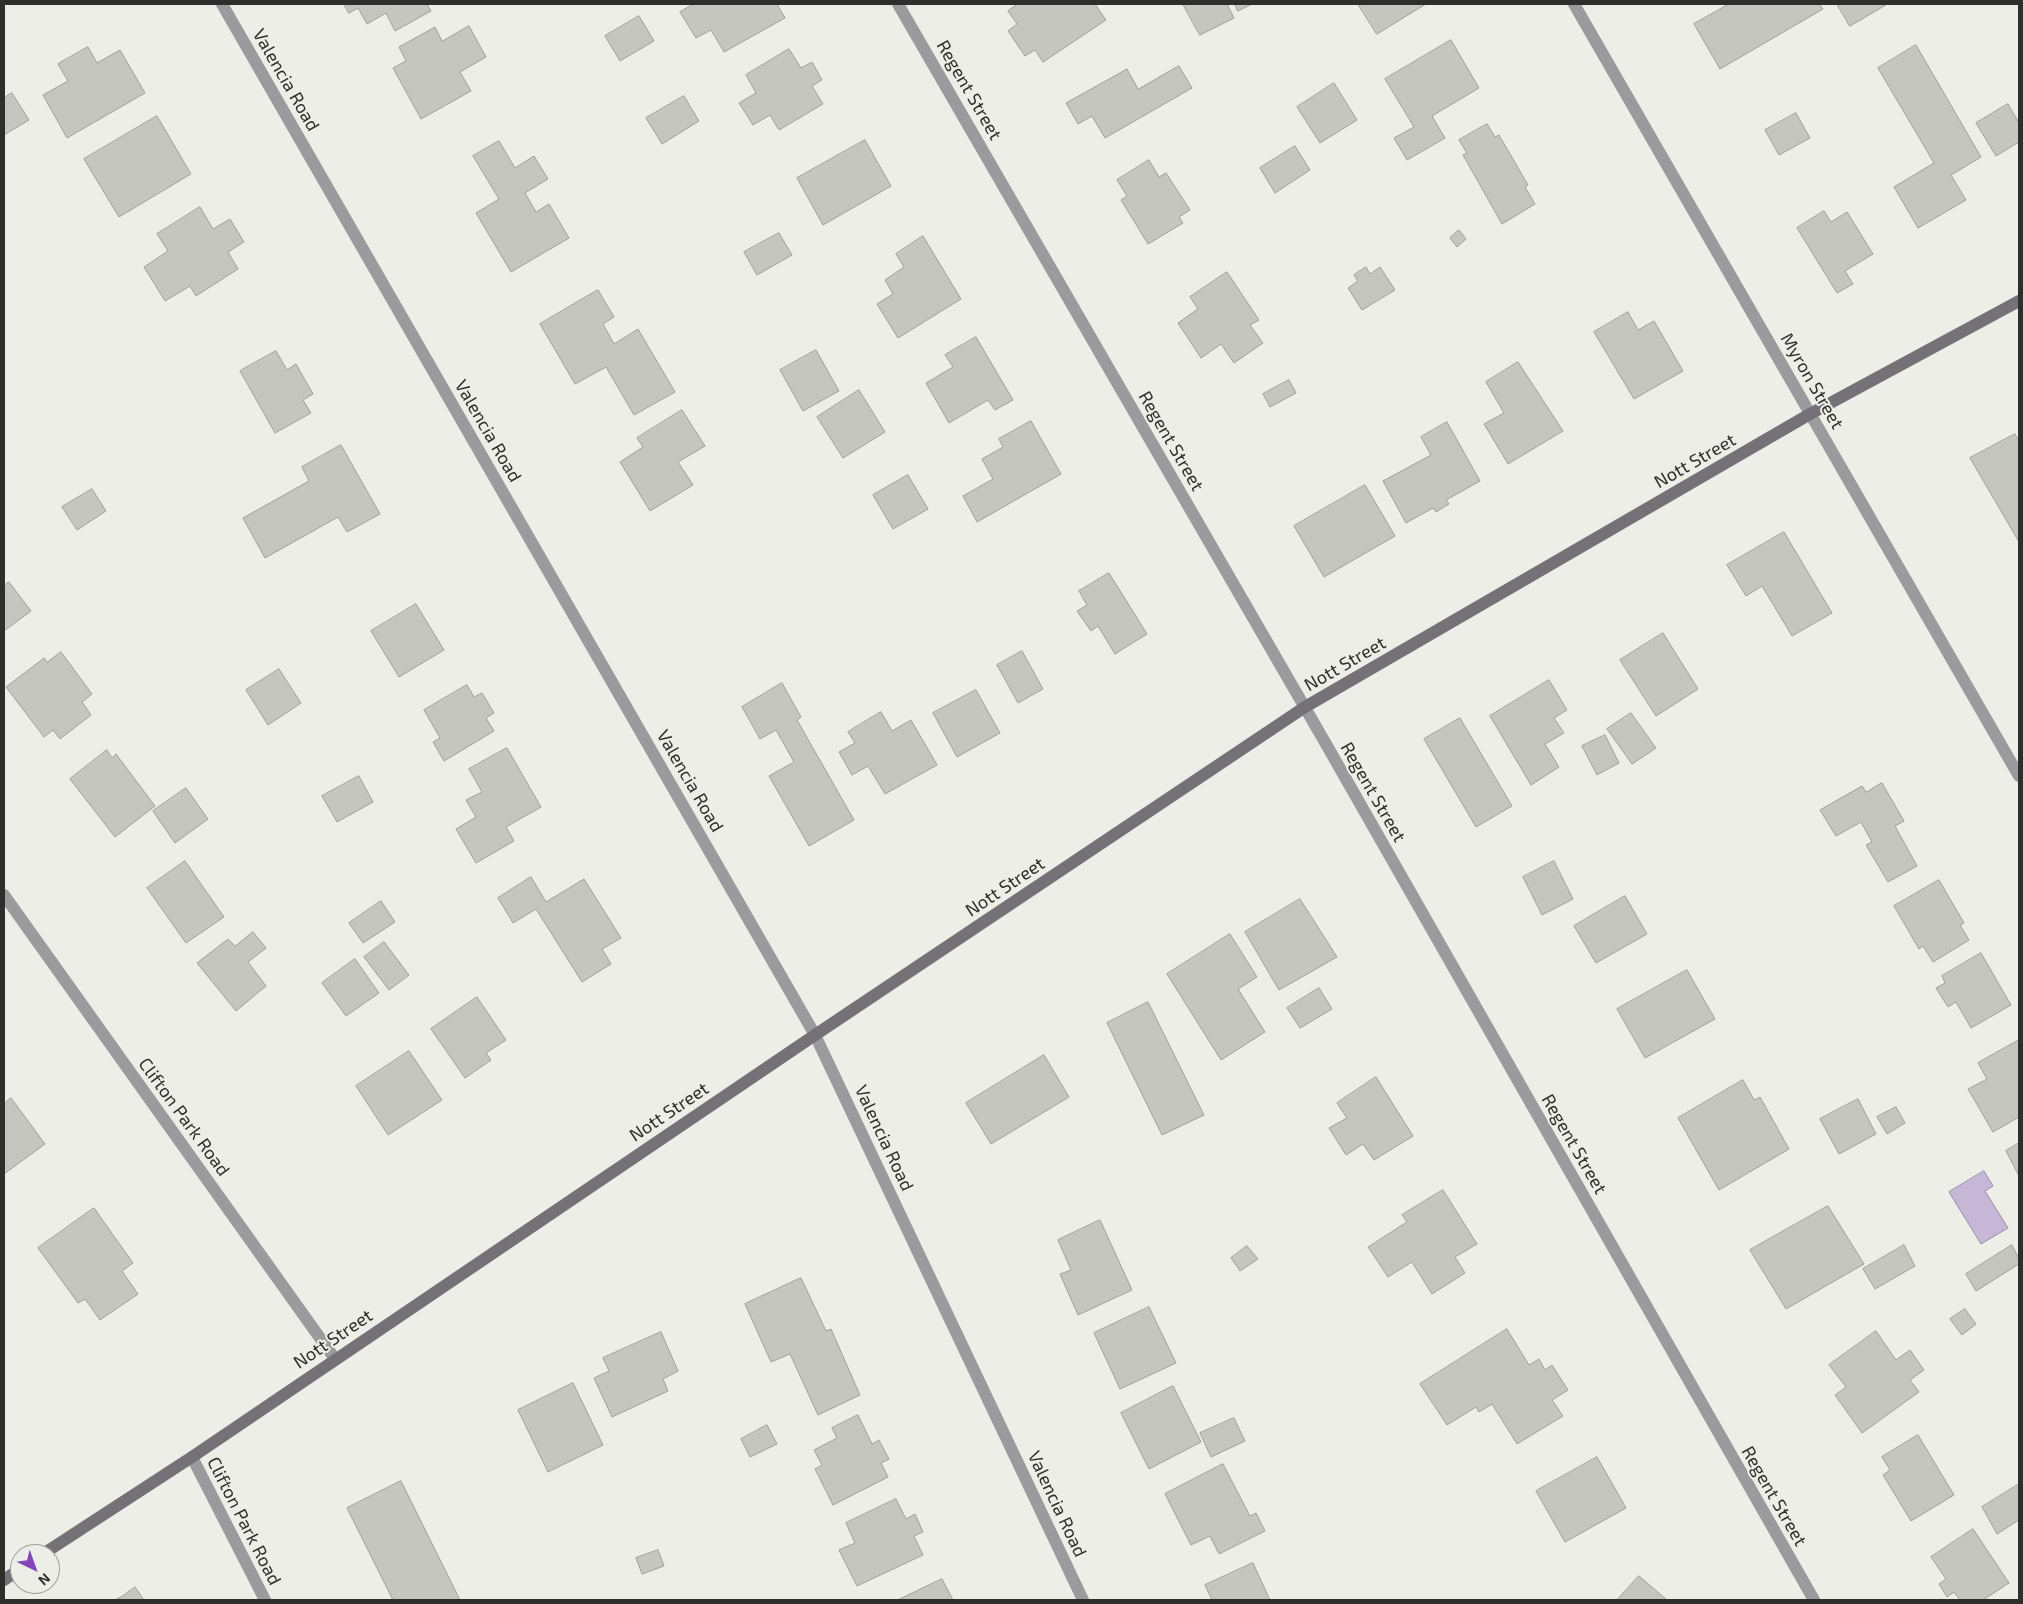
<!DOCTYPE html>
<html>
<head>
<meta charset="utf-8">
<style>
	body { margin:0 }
	#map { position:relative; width:2023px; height:1604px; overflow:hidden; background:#edeee8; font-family:"Exo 2",sans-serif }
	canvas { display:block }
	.frame { position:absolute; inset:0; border:5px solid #2e2e2c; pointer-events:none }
	.north { position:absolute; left:10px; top:1544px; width:50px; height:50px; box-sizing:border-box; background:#edeee8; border:1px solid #a1a19d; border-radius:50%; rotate:138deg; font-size:14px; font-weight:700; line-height:20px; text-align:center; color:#2e2e2c }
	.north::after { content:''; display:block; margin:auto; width:18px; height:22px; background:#8646bb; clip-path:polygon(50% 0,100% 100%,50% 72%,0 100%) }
</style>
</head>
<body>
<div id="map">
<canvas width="2023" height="1604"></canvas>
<div class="frame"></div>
<div class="north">N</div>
</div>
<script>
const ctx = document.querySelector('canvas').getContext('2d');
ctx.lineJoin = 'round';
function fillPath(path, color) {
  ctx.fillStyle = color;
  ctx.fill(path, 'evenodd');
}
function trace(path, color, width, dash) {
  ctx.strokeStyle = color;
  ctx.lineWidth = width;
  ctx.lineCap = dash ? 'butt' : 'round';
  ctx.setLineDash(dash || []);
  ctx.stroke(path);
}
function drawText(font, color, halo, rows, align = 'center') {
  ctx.font = font + ' "Exo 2",sans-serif';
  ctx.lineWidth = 4;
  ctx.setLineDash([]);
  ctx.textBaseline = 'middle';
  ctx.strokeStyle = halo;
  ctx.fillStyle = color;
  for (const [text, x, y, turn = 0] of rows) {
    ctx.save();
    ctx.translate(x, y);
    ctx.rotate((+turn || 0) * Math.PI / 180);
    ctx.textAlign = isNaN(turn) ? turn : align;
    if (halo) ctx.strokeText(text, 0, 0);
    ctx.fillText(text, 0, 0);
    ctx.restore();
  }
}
const water = new Path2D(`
	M1984,1171L1993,1186L1985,1191L2008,1228L1981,1244L1949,1192Z`);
const building = new Path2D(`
	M344,4H427L431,11L395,31L386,13L367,24L358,8L349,13Z
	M694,4H777L785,18L724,52L711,30L696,38L680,12Z
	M1018,4H1095L1106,20L1043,62L1035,50L1025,56L1008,31L1017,24L1008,11Z
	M1183,4H1227L1234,18L1200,35Z
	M1235,4H1252L1238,11Z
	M1358,4H1426L1377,34Z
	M1729,4H1819L1823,9L1720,69L1694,24Z
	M1837,4H1885L1886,5L1850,26Z
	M639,16L654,41L620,61L605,36Z
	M469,26L486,57L460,72L471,91L421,119L393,68L406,61L399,47L435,27L442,41Z
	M1451,40L1479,88L1432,116L1445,138L1407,160L1394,138L1414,127L1385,79Z
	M1916,45L1981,157L1951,175L1966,200L1918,228L1894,187L1934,163L1878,68Z
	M88,47L97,63L120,50L145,93L67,138L43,95L68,81L58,64Z
	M789,49L801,68L812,62L822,80L812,86L823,104L779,130L770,115L753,125L739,103L756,93L746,75Z
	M1179,66L1192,88L1105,138L1092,116L1078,124L1066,103L1127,69L1138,89Z
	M1334,83L1357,120L1320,143L1297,107Z
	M12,93L29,120L4,135V98Z
	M684,96L699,121L662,144L646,118Z
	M2008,104L2019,123V142L1996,156L1976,123Z
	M1796,113L1810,138L1779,155L1765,130Z
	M157,116L191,174L119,217L84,159Z
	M1487,124L1495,137L1499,135L1528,185L1525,187L1535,204L1502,224L1463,155L1467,153L1459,140Z
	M865,140L891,186L823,225L797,178Z
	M499,141L515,168L534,156L548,179L525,193L536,212L549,204L569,238L511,272L476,213L499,199L473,156Z
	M1295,146L1310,170L1275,193L1260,168Z
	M1149,160L1159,177L1166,173L1190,210L1179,217L1183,223L1148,244L1121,200L1127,196L1117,180Z
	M200,207L213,229L230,219L244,242L228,252L238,269L196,296L190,286L165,301L144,267L168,251L157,234Z
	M1824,211L1831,222L1847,212L1873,254L1845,271L1853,284L1837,293L1797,228Z
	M1459,230L1466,239L1457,247L1450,238Z
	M779,233L792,255L757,275L744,252Z
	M923,236L961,299L898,338L877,304L893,294L885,280L904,267L896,254Z
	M1366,267L1370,274L1380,267L1395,290L1362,310L1348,288L1358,281L1354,275Z
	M1227,272L1259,320L1250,325L1263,343L1234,363L1221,344L1201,358L1178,323L1198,309L1190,297Z
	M598,290L614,317L603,324L614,344L638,329L675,392L634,415L606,367L575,384L540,324Z
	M1628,312L1638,330L1654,321L1683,371L1634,399L1594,332Z
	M976,337L1013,400L995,410L988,400L949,423L926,383L953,367L945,355Z
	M816,350L839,391L803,411L780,370Z
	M276,351L287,370L296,364L313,394L303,400L311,413L275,433L240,371Z
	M1518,362L1563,431L1508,464L1484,424L1504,413L1486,382Z
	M1289,380L1296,393L1270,407L1263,394Z
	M859,390L885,432L843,458L817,417Z
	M682,410L705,446L678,462L693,485L650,511L620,462L643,447L637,438Z
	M1031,421L1061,474L977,522L963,496L993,479L982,459L1003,447L999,439Z
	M1447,422L1480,481L1446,500L1449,504L1436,512L1433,508L1406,523L1383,481L1431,455L1421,437Z
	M2015,434L2019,441V542L1970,458Z
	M341,445L380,514L347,532L338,517L265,558L243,518L309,481L302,467Z
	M908,475L928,509L893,529L873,495Z
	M1365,485L1395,536L1324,577L1294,526Z
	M92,489L106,511L77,530L62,507Z
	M1784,532L1832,613L1792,636L1762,586L1746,596L1727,565Z
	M1109,573L1147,634L1115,654L1098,626L1091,631L1077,611L1087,605L1079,591Z
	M9,582L31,611L4,631V586Z
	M416,604L444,650L399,677L371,631Z
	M1663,633L1698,689L1656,716L1620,660Z
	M1022,651L1043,689L1018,703L997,665Z
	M61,652L92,694L82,702L91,715L60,739L53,730L44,737L6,687L44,658L47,662Z
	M279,669L301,703L268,725L246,690Z
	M1549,680L1567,710L1554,718L1564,733L1545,744L1559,767L1531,785L1490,716Z
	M782,683L801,717L797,720L854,820L809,846L769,776L794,762L776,730L760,739L742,707Z
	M467,685L474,697L482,693L494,713L486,718L494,731L444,761L433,742L440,738L424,710Z
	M976,690L1000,733L957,757L933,713Z
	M881,712L892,731L911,720L937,765L885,794L868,766L852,775L839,752L855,743L848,732Z
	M1631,713L1656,748L1632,764L1607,729Z
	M1460,718L1512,806L1476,827L1424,739Z
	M1605,735L1619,763L1597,775L1582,746Z
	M507,748L541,807L506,827L514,841L476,863L456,829L476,817L466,800L482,792L469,769Z
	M107,750L112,758L116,754L155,806L115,837L70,779Z
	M359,776L373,802L337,822L322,796Z
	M1882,783L1904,821L1895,826L1917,866L1888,882L1866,845L1872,842L1861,822L1836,836L1820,810L1862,786L1866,792Z
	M186,788L208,819L175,843L153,811Z
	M185,861L224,917L186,943L147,888Z
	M1554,861L1573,899L1542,915L1523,877Z
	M531,877L546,902L584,879L621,938L602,949L611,964L582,982L536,909L513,923L498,898Z
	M1939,880L1964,923L1960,925L1969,940L1933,962L1923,946L1919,949L1894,906Z
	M1625,896L1647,934L1596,963L1574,926Z
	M1300,899L1337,957L1279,990L1245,932Z
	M381,901L395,922L363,943L349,923Z
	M253,932L266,948L248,962L266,986L236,1011L197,963L228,939L235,946Z
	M1230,934L1257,977L1238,989L1265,1032L1221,1060L1167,974Z
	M384,942L409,975L389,990L364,957Z
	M1981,953L2011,1005L1971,1028L1956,1002L1948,1007L1936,988L1945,983L1942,976Z
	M355,959L379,993L346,1016L322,983Z
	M1687,970L1715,1019L1645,1058L1617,1009Z
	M1319,988L1332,1009L1300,1028L1287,1008Z
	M477,997L506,1040L486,1053L491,1060L465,1078L431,1029Z
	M1148,1002L1204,1115L1162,1135L1107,1023Z
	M2019,1040V1117L1993,1132L1968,1089L1987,1079L1978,1063Z
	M409,1051L442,1100L388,1135L356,1086Z
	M1044,1055L1069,1097L991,1144L966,1103Z
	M1376,1077L1413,1136L1374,1160L1363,1144L1346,1155L1329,1128L1347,1118L1337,1103Z
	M1743,1080L1754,1100L1760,1097L1789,1149L1719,1190L1678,1118Z
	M11,1098L45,1144L4,1174V1104Z
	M1858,1099L1876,1134L1839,1154L1820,1119Z
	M1896,1107L1905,1123L1887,1134L1877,1117Z
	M2019,1143V1176L2006,1151Z
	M1443,1190L1477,1244L1455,1257L1465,1273L1432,1294L1412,1262L1388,1277L1368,1247L1407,1222L1402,1215Z
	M1828,1206L1864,1264L1786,1309L1750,1250Z
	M94,1208L133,1263L122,1271L138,1294L100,1320L85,1299L78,1303L38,1248Z
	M1100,1220L1132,1290L1078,1315L1060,1274L1071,1270L1058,1240Z
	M1904,1245L1915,1266L1875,1289L1863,1269Z
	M2012,1245L2019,1259V1264L1976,1291L1966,1274Z
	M1247,1246L1258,1259L1240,1271L1231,1258Z
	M801,1278L826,1331L831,1329L860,1395L818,1415L790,1354L771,1362L745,1304Z
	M1149,1307L1176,1363L1120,1389L1094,1333Z
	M1965,1309L1976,1324L1962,1335L1950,1319Z
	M1507,1329L1529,1365L1539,1359L1545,1370L1552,1365L1568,1390L1552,1400L1563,1416L1517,1444L1492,1404L1479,1412L1476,1407L1447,1425L1420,1384Z
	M1876,1331L1896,1360L1910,1350L1924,1370L1910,1380L1919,1392L1862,1433L1835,1395L1846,1387L1829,1365Z
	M661,1332L678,1371L663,1379L668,1391L612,1417L594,1378L609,1371L603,1358Z
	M573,1383L603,1445L548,1472L518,1410Z
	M1173,1386L1201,1442L1149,1469L1121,1413Z
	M858,1415L872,1444L879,1440L889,1459L881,1463L888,1477L833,1505L815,1469L822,1465L814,1450L837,1438L832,1428Z
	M1234,1418L1245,1441L1211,1457L1200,1433Z
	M767,1425L777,1444L750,1457L741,1439Z
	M1918,1435L1954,1495L1911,1521L1883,1475L1890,1470L1882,1457Z
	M1597,1457L1626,1508L1565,1542L1536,1491Z
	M1223,1464L1250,1516L1256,1513L1265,1531L1219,1554L1210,1536L1191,1545L1165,1494Z
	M401,1481L460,1600H393L347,1508Z
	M2019,1484V1520L1997,1534L1982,1507Z
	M896,1499L906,1519L915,1514L923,1532L914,1536L923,1555L857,1586L839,1550L855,1543L846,1523Z
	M1973,1529L2009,1583L1983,1600H1960L1954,1592L1947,1597L1939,1584L1946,1579L1931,1557Z
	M658,1550L664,1566L642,1574L636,1558Z
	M1253,1563L1270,1600H1212L1205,1585Z
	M1639,1576L1667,1600H1617Z
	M942,1579L953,1600H898Z
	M135,1587L144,1600H115L124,1595Z`);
const street = new Path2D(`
	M222,4L815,1035L1083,1600
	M898,4L1326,744L1814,1600
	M1574,4L2019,776
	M4,895L335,1359
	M192,1457L265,1600`);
const secondary = new Path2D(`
	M43,1554L192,1457L815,1035L1305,707L1810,414L2019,301
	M4,1580L20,1569`);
const streetNames = [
	["Valencia Road",286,80,60],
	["Regent Street",969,90,60],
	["Myron Street",1812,381,60],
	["Valencia Road",488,431,60],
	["Regent Street",1171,441,60],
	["Nott Street",1695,461,-30],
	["Nott Street",1345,664,-30],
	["Valencia Road",690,781,60],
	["Regent Street",1373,792,60],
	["Nott Street",1005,887,-34],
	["Nott Street",669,1112,-34],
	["Clifton Park Road",184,1117,54],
	["Valencia Road",884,1138,65],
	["Regent Street",1574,1144,60],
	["Nott Street",333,1339,-34],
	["Regent Street",1774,1496,60],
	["Valencia Road",1057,1504,65],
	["Clifton Park Road",244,1521,63]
];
fillPath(water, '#c6b7d7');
trace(water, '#988ea4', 1);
fillPath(building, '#c6c6c1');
trace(building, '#9fa09a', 1);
trace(street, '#9b9a9c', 12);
trace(secondary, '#747276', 12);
drawText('18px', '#2e2e2c', '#edeee8', streetNames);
</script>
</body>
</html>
